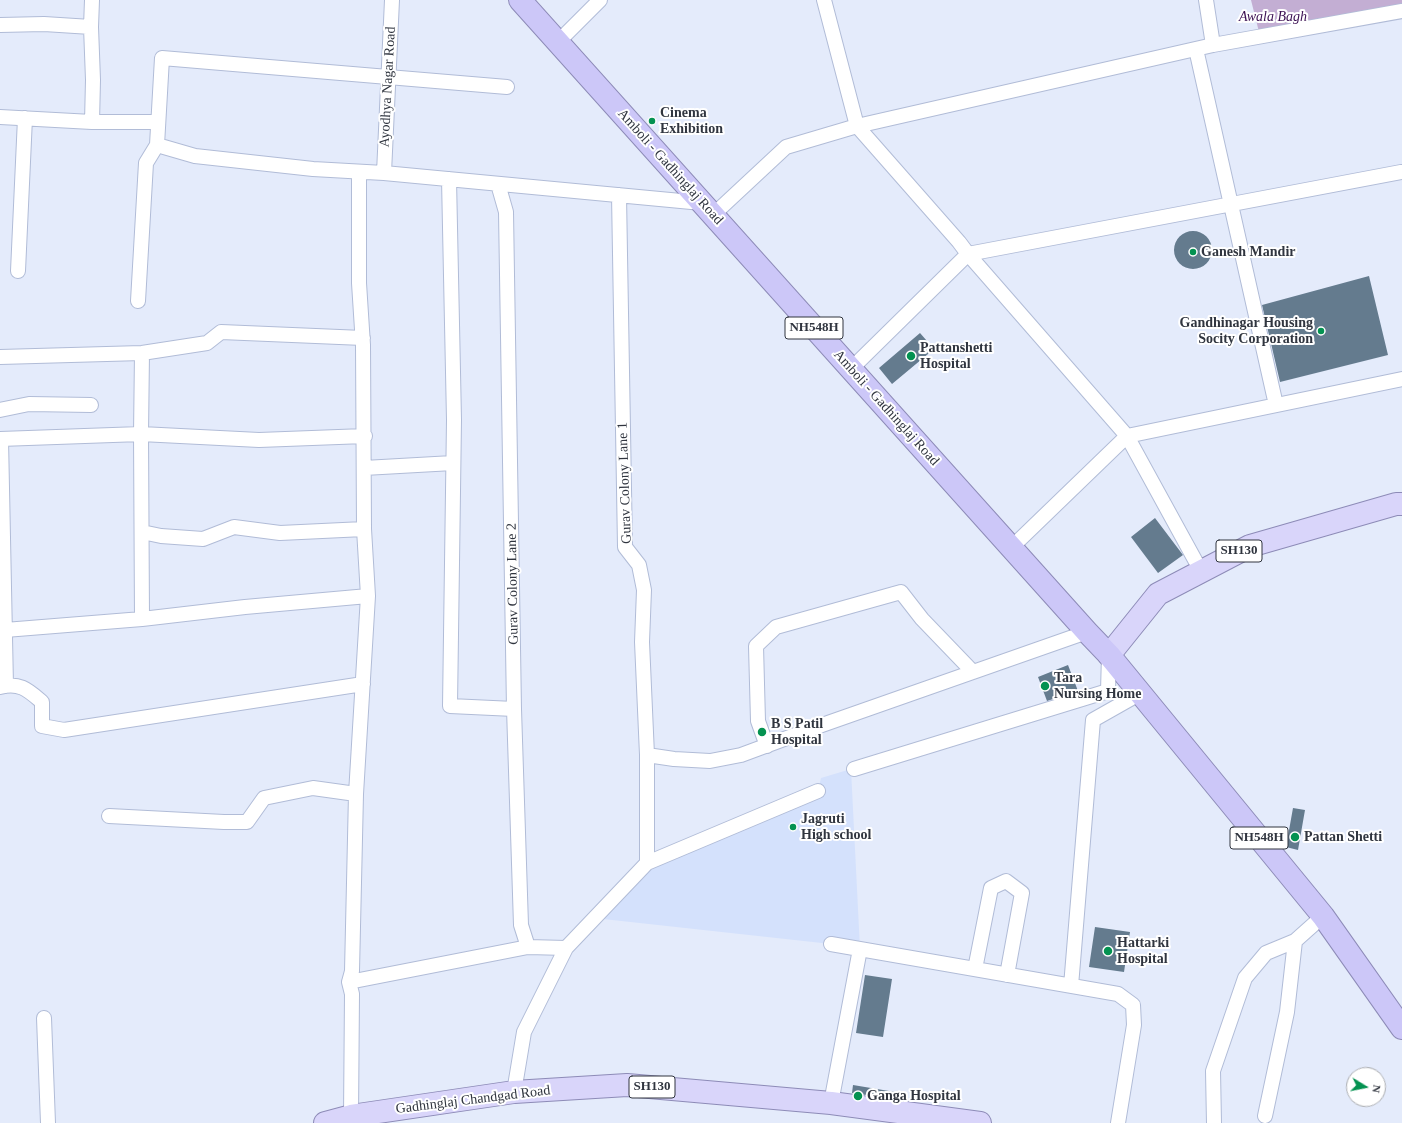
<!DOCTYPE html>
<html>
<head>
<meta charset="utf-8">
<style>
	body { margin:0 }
	#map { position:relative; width:1402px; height:1123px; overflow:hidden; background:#e4ebfb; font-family:"Times New Roman",serif }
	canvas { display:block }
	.north { position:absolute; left:1346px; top:1067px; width:40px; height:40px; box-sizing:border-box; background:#fff; border:1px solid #acaeb2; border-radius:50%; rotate:100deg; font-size:11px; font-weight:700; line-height:16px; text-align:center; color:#30353f }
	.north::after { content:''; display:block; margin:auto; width:14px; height:18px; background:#049251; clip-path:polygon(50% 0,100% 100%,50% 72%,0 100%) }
</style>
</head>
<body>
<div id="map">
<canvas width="1402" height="1123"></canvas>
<div class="north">N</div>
</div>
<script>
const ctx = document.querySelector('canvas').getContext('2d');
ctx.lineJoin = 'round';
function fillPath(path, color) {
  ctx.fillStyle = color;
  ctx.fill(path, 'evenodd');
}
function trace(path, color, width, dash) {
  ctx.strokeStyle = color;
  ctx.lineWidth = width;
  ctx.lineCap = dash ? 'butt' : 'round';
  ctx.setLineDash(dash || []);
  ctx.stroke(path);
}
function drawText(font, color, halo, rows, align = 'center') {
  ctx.font = font + ' "Times New Roman",serif';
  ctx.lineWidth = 4;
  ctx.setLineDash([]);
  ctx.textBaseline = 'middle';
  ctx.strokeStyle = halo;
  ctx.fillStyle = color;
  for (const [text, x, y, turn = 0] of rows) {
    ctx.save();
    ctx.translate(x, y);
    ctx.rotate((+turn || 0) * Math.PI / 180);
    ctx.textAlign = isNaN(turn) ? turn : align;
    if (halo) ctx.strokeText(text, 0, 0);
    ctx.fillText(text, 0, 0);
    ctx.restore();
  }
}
const built = new Path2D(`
	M851,769L860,949L831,944L594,918L647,863L818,791L821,778Z`);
const green = new Path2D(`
	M1251,0H1402V13L1260,36Z`);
const building = new Path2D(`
	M1174 250a19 19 0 1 1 38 0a19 19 0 1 1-38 0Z
	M1369,276L1388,355L1280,382L1262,305Z
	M920,333L934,349L892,384L879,368Z
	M1155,518L1183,555L1158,573L1131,537Z
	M1068,665L1078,691L1047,701L1038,677Z
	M1293,808L1305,810L1298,850L1286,847Z
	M1095,927L1130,932L1124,972L1089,967Z
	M865,975L892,979L883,1037L856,1033Z
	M853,1085L901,1093L900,1100L852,1093Z`);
const minor = new Path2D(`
	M824,0L857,126L959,242L968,254L851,369
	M1206,0L1213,45
	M0,25L44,24L91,27
	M558,42L600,0
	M1196,49L1276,405
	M507,87L162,58L157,145L195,156L313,169L384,173L702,203
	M0,117L92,122H158
	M92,122L93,80L91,27L92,0
	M384,173L392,0
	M449,179L454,420L450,706L514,709
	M498,184L506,212L514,709L521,925L528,947L566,948
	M619,195L625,547L639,565L644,590L642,642L647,755V863
	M713,215L786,147L857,126L1213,45L1402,11
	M968,254L1401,172
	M968,254L1127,436L1201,571
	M18,271L25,118
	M138,301L146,163L157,145
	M0,357L142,353L207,343L221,332L363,338
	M0,410L29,404L91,405
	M0,439L141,434L259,440L365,436
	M1,439L6,686
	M364,468L453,463
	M142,532L161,536L203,539L234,527L280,533L364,529
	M1011,548L1127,436L1402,379
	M142,619L141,434L142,353
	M5,630L142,619L245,607L368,596
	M0,687C20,682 28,690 42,702V726L64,730L363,684
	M767,746L758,721L756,646L776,627L901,592L922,619L973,672
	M647,755L674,759L710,761L741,755L822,725L1087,632
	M854,769L1108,691L1109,655
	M109,816L224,822H247L264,798L313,788L356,794
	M831,944L1118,994L1133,1005L1134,1025L1118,1123
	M975,969L991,888L1006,881L1022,893L1007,975
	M349,982L528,947
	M1071,986L1093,720L1139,694
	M44,1018L48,1123
	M514,1092L524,1032L566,948L647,863L818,791
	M831,1103L860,949
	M351,1116L352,994L349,982L352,971L356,794L368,596L364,529L363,345L359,283V172
	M1265,1116L1287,1012L1295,941
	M1214,1123L1213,1071L1245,978L1266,953L1295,941L1323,916`);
const primary = new Path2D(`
	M1109,655L1158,594L1250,546L1396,504H1402
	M325,1123L351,1116L514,1092L627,1085L831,1103L980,1123`);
const trunk = new Path2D(`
	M520,0L1087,632L1109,655L1323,916L1402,1028`);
const markers = [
	[652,121,4,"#049251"],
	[1193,252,4,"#049251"],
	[1321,331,4,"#049251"],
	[911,356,5,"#049251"],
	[1045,686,5,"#049251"],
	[762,732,5,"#049251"],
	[793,827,4,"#049251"],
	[1295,837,5,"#049251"],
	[1108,951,5,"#049251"],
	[858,1096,5,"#049251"]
];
const shields = [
	[814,328,58],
	[1239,551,46],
	[1259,838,58],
	[652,1087,46]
];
const shieldNames = [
	["NH548H",814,328],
	["SH130",1239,551],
	["NH548H",1259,838],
	["SH130",652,1087]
];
const parkNames = [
	["Awala Bagh",1273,17]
];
const streetNames = [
	["Ayodhya Nagar Road",388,87,-87],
	["Amboli - Gadhinglaj Road",670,167,48],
	["Amboli - Gadhinglaj Road",886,408,48],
	["Gurav Colony Lane 1",625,483,-92],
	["Gurav Colony Lane 2",513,584,-91],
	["Gadhinglaj Chandgad Road",473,1100,-7]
];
const poiNames = [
	["Cinema",660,113],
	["Exhibition",660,129],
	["Ganesh Mandir",1201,252],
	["Gandhinagar Housing",1313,323,"right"],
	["Socity Corporation",1313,339,"right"],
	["Pattanshetti",920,348],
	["Hospital",920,364],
	["Tara",1054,678],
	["Nursing Home",1054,694],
	["B S Patil",771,724],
	["Hospital",771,740],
	["Jagruti",801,819],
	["High school",801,835],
	["Pattan Shetti",1304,837],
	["Hattarki",1117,943],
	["Hospital",1117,959],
	["Ganga Hospital",867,1096]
];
fillPath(built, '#d4e1fc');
fillPath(green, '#c3aed3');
fillPath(building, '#647b8e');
trace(minor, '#b1bcd7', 16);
trace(primary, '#8d8bb7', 24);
trace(trunk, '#8d8bb7', 24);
trace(minor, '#fff', 14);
trace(primary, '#d9d5fa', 22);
trace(trunk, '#ccc7f8', 22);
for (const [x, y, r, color] of markers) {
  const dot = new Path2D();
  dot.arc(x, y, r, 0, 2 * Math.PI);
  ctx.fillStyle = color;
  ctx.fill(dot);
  trace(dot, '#fff', 1.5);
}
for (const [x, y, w] of shields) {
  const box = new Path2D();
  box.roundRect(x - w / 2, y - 11, w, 22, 3);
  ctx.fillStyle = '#fff';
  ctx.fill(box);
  trace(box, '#30353f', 1);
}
drawText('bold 13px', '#30353f', null, shieldNames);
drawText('italic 14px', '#3c1053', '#fff', parkNames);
drawText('14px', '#30353f', '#fff', streetNames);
drawText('bold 14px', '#30353f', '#fff', poiNames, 'left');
</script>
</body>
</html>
